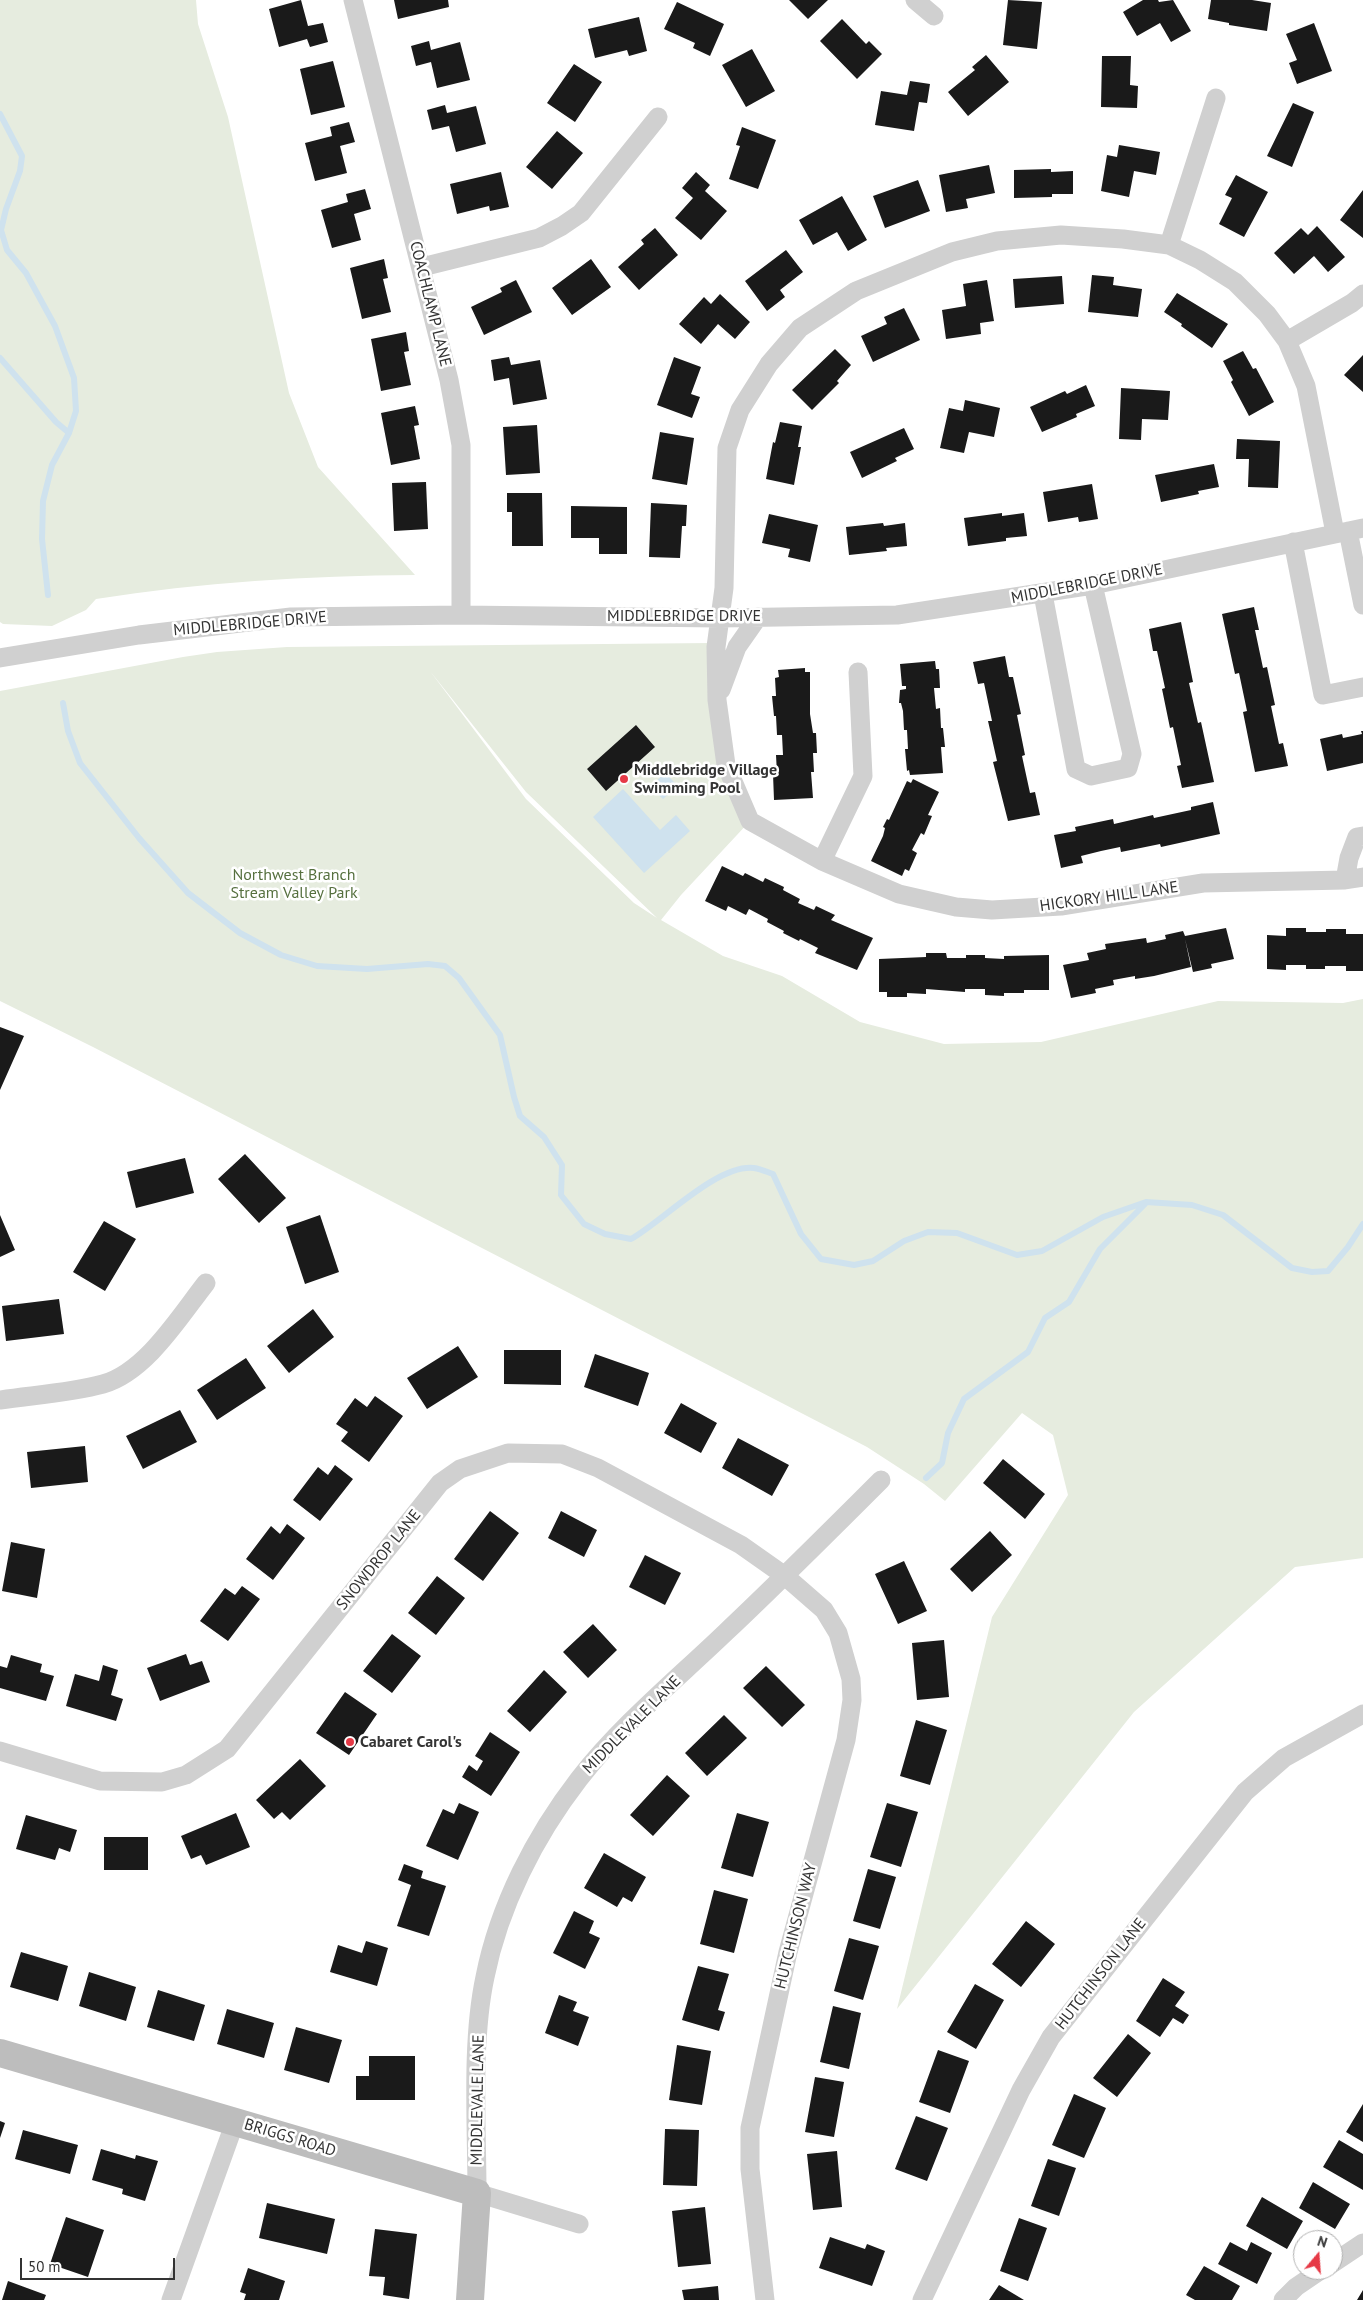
<!DOCTYPE html>
<html>
<head>
<meta charset="utf-8">
<style>
	body { margin:0 }
	#map { position:relative; width:1363px; height:2300px; overflow:hidden; background:#fff; font-family:"PT Sans",sans-serif }
	canvas { display:block }
	.north { position:absolute; left:1293px; top:2230px; width:50px; height:50px; box-sizing:border-box; background:#fff; border:1px solid #adadad; border-radius:50%; rotate:18deg; font-size:14px; font-weight:700; line-height:20px; text-align:center; color:#333 }
	.north::after { content:''; display:block; margin:auto; width:18px; height:22px; background:#e63946; clip-path:polygon(50% 0,100% 100%,50% 72%,0 100%) }
	.scale { position:absolute; left:20px; top:2258px; width:155px; height:22px; box-sizing:border-box; border:2px solid #333; border-top:0; padding-left:6px; font-size:15px; line-height:18px; white-space:nowrap; color:#333; -webkit-text-stroke:4px #fff; paint-order:stroke }
</style>
</head>
<body>
<div id="map">
<canvas width="1363" height="2300"></canvas>
<div class="north">N</div>
<div class="scale">50 m</div>
</div>
<script>
const ctx = document.querySelector('canvas').getContext('2d');
ctx.lineJoin = 'round';
function fillPath(path, color) {
  ctx.fillStyle = color;
  ctx.fill(path, 'evenodd');
}
function trace(path, color, width, dash) {
  ctx.strokeStyle = color;
  ctx.lineWidth = width;
  ctx.lineCap = dash ? 'butt' : 'round';
  ctx.setLineDash(dash || []);
  ctx.stroke(path);
}
function drawText(font, color, halo, rows, align = 'center') {
  ctx.font = font + ' "PT Sans",sans-serif';
  ctx.lineWidth = 5;
  ctx.setLineDash([]);
  ctx.textBaseline = 'middle';
  ctx.strokeStyle = halo;
  ctx.fillStyle = color;
  for (const [text, x, y, turn = 0] of rows) {
    ctx.save();
    ctx.translate(x, y);
    ctx.rotate((+turn || 0) * Math.PI / 180);
    ctx.textAlign = isNaN(turn) ? turn : align;
    if (halo) ctx.strokeText(text, 0, 0);
    ctx.fillText(text, 0, 0);
    ctx.restore();
  }
}
const green = new Path2D(`
	M0,0H196L198,24L228,117L289,393L318,467L415,575C308,576 201,582 96,599L86,610L52,626L3,624L0,622Z
	M712,643L717,700L750,821L681,895L661,920L723,956L782,976L860,1022L944,1044L1041,1042L1218,1001L1343,1003L1363,999V1558L1295,1567L1134,1712L897,2009L992,1617L1068,1495L1053,1435L1022,1413L945,1501L924,1484L867,1447L93,1047L0,1001V691L183,657L217,652L287,647ZM430,671L526,792L657,918L634,903L526,799Z`);
const water = new Path2D(`
	M665,773L678,786L663,799L650,787Z
	M623,789L660,830L676,815L690,831L644,873L593,817Z`);
const stream = new Path2D(`
	M0,114L22,156L20,171L6,209L1,230L7,250L26,273L55,326L74,378L76,411L69,433L52,465L43,501L42,539L48,595
	M0,358L56,422L69,433
	M63,703L68,731L80,763L139,838L188,893L240,933L281,955L317,966L367,969L428,964L445,966L459,978L500,1035L514,1097L520,1116L544,1137L562,1165L561,1195L584,1224L605,1234L631,1239C663,1221 717,1164 754,1168C761,1169 767,1172 773,1174L801,1234L821,1259L854,1265L873,1261L904,1241L928,1232L957,1233L1017,1255L1042,1251L1103,1217L1146,1202L1192,1205L1223,1215L1292,1268L1312,1272L1328,1271L1348,1247L1363,1224
	M926,1478L942,1463L948,1433L964,1399L1028,1352L1045,1318L1069,1302L1100,1249L1145,1204`);
const building = new Path2D(`
	M301,0L308,26L323,23L328,42L310,47L307,39L279,47L269,9Z
	M394,0H448L449,7L398,19Z
	M789,0H828L808,19Z
	M1008,0L1042,2L1037,49L1003,45Z
	M1143,0H1158L1159,2L1173,0L1191,31L1171,42L1160,23L1137,36L1123,12Z
	M1211,0H1252L1271,3L1267,31L1229,25V23L1208,19Z
	M677,2L724,24L710,56L693,48L695,43L664,29Z
	M639,17L647,51L629,56L627,50L595,58L588,29Z
	M842,19L866,44L869,41L882,54L857,79L820,41Z
	M1314,23L1332,71L1297,84L1289,63L1297,60L1286,34Z
	M429,41L431,50L460,42L470,80L437,88L431,62L416,66L411,46Z
	M752,49L775,91L746,107L722,65Z
	M986,55L1009,82L968,116L948,92L975,70L972,67Z
	M1102,56H1131L1130,85L1138,86L1137,108L1101,107Z
	M333,61L345,107L311,115L300,69Z
	M574,64L602,82L575,122L547,103Z
	M910,81L930,84L927,103L919,102L914,131L875,125L881,91L907,95Z
	M1293,103L1314,112L1292,167L1267,156Z
	M445,105L447,113L476,106L486,144L456,152L449,126L432,130L427,110Z
	M349,122L355,142L340,146L347,173L315,181L305,143L332,136L330,127Z
	M742,127L776,140L758,189L729,179L740,146L736,145Z
	M557,131L583,153L552,189L526,167Z
	M1119,145L1160,152L1156,175L1134,171L1129,197L1101,191L1107,155L1117,157Z
	M989,165L995,193L966,199L968,208L946,212L939,175Z
	M1051,169V172L1073,171V194H1052V197L1014,198V170Z
	M501,172L509,207L490,211L489,206L457,214L450,184Z
	M696,172L710,185L705,191L727,211L701,240L675,218L693,198L682,188Z
	M1236,175L1268,192L1244,237L1219,224L1232,198L1225,195Z
	M918,180L930,211L885,228L873,196Z
	M365,189L371,209L354,214L361,240L332,248L321,210L348,202L346,194Z
	M1363,190V238L1340,220Z
	M842,196L867,240L848,251L837,232L813,245L799,220Z
	M1317,226L1345,257L1328,272L1314,256L1294,274L1274,253L1301,228L1308,235Z
	M655,228L678,255L639,290L618,267L644,244L641,240Z
	M786,250L803,272L780,290L785,297L767,311L745,281Z
	M384,259L388,278L383,279L391,312L362,319L350,268Z
	M591,259L611,287L572,315L552,288Z
	M1092,275L1114,277L1113,285L1142,289L1138,317L1088,312Z
	M1062,276L1064,304L1015,308L1013,279Z
	M516,280L532,312L484,335L471,307L502,292L500,288Z
	M987,280L994,321L980,323L981,334L946,339L942,310L966,306L963,284Z
	M1177,293L1228,324L1212,348L1181,326L1182,324L1164,312Z
	M720,294L750,322L735,339L718,324L701,344L679,324L704,297L711,304Z
	M904,308L920,340L873,362L861,336L887,324L884,317Z
	M406,332L409,351L404,352L411,385L381,391L371,339Z
	M835,349L851,365L837,381L839,383L812,410L792,390Z
	M1243,351L1253,369L1256,368L1274,402L1249,416L1231,382L1233,380L1223,361Z
	M1363,355V392L1344,375Z
	M509,357L511,365L540,360L547,399L513,405L509,378L494,381L491,360Z
	M674,357L701,367L691,394L700,397L692,418L657,405Z
	M1086,385L1095,406L1076,414L1077,417L1042,432L1030,407L1065,391L1067,394Z
	M1121,388L1170,391L1168,420L1142,419L1141,440L1119,439Z
	M965,400L1000,408L994,437L969,432L964,453L940,448L949,408L963,411Z
	M415,406L419,425L414,426L420,459L391,465L381,413Z
	M780,422L802,426L798,447H801L794,485L766,479L773,442L775,443Z
	M537,425L540,473L506,475L503,427Z
	M904,428L914,449L895,458L897,461L862,478L850,452Z
	M660,432L694,438L687,485L652,479Z
	M1237,439L1280,441L1278,488L1248,487L1249,459H1236Z
	M1214,464L1219,487L1198,491L1199,494L1161,502L1155,475Z
	M426,482L428,529L394,531L392,483Z
	M1092,484L1098,519L1079,522L1078,517L1048,522L1043,492Z
	M507,493H542L543,546H512V512H507Z
	M651,503L687,505L686,526H682L680,558L649,557Z
	M571,506L627,507V554H599V538H571Z
	M1002,513V516L1024,513L1027,536L1006,538V541L968,546L964,518Z
	M769,514L818,525L810,562L788,557L790,549L762,543Z
	M883,523L884,526L905,523L907,546L886,548L887,551L849,555L846,527Z
	M1254,607L1259,630H1255L1263,668L1267,667L1275,705L1271,706L1279,744L1283,743L1288,766L1255,772L1243,712L1247,711L1239,673L1235,674L1222,614Z
	M1181,622L1193,682L1189,683L1198,723L1201,722L1214,782L1182,788L1177,766L1181,765L1173,727L1170,728L1162,689L1165,688L1157,651H1153L1149,629Z
	M1005,656L1009,677H1013L1021,714L1017,715L1025,755L1022,756L1030,793L1035,792L1040,815L1008,821L993,762L997,761L988,721H992L984,683L978,684L973,662Z
	M935,661L936,669H939L940,688H934L936,709L940,708L941,728H943L945,747H941L943,773L910,775L909,770L907,771L905,749H908L907,730H904L903,711L901,703H899L900,690L906,689V686H902L900,664Z
	M805,668V672H810V714L813,733H816L817,753H813L814,772H811L813,798L774,800L773,774H777L776,755H783L782,735H777L776,716H774L772,696H776L775,678L779,677L778,670Z
	M636,725L655,747L606,791L587,769Z
	M1361,731H1363V763L1327,771L1320,739L1342,734L1343,738L1362,734Z
	M913,779L939,792L928,815L932,816L924,835L921,833L912,850L917,853L909,871L905,869L902,876L871,861L883,836L885,828L883,827L887,819L889,820L907,781L911,783Z
	M1213,802L1220,834L1161,847L1160,844L1121,852L1120,847L1101,851L1081,856L1083,863L1061,868L1054,835L1076,831L1075,827L1113,819L1114,824L1153,815L1154,818L1191,810V807Z
	M722,866L743,876L745,873L763,882L765,878L784,887L783,890L800,899L798,903L814,910L816,906L835,915L831,920L873,938L857,970L815,953L818,948L800,939L799,941L783,933L784,931L767,922L768,919L749,909L746,915L728,906L726,911L705,901Z
	M1226,928L1234,959L1211,964L1212,968L1193,972L1185,939L1191,967L1154,976L1135,979V976L1113,980L1114,985L1095,989L1096,993L1071,998L1063,965L1089,960L1087,953L1106,949L1105,944L1146,938L1147,943L1166,939L1165,935L1183,931L1185,936Z
	M1286,928H1306V932H1326V929H1346V934H1363V971H1346V966H1325V969H1306V965H1286V970L1267,969V935L1286,936Z
	M926,953H946L947,958H966V955H985V958L1004,959V956L1049,955V990H1024V993H1004V996L985,995V989H965V992L926,989V994L907,993V997H887V992H879V959L926,957Z
	M0,1027L24,1036L0,1090Z
	M245,1154L286,1198L259,1223L218,1179Z
	M185,1158L194,1193L136,1208L127,1172Z
	M0,1215L15,1250L0,1257Z
	M320,1215L339,1272L305,1284L286,1227Z
	M104,1221L136,1239L105,1291L73,1272Z
	M59,1299L64,1334L6,1341L2,1306Z
	M313,1309L334,1337L289,1373L267,1346Z
	M458,1346L478,1377L427,1409L407,1378Z
	M504,1350H561V1385L504,1384Z
	M595,1354L649,1373L638,1406L584,1387Z
	M246,1358L266,1388L217,1420L197,1390Z
	M375,1396L403,1416L369,1462L341,1441L348,1432L336,1424L355,1398L367,1407Z
	M681,1403L717,1423L701,1453L664,1433Z
	M180,1410L197,1442L143,1469L126,1436Z
	M738,1438L789,1465L772,1496L722,1468Z
	M85,1446L88,1482L31,1488L27,1452Z
	M1003,1459L1045,1494L1025,1519L983,1483Z
	M335,1465L353,1479L320,1521L293,1500L318,1467L328,1475Z
	M490,1511L519,1533L483,1581L454,1559Z
	M561,1511L597,1530L584,1557L548,1538Z
	M287,1524L305,1538L273,1580L246,1559L271,1526L280,1534Z
	M990,1531L1012,1555L972,1592L950,1569Z
	M11,1542L45,1549L37,1598L2,1591Z
	M645,1555L681,1573L665,1605L629,1587Z
	M904,1561L927,1611L898,1624L875,1574Z
	M437,1576L465,1598L436,1635L408,1613Z
	M242,1586L260,1599L228,1641L200,1621L225,1588L235,1595Z
	M593,1624L617,1650L588,1678L563,1652Z
	M392,1634L421,1656L392,1693L363,1671Z
	M944,1640L949,1697L917,1700L912,1643Z
	M186,1654L190,1665L202,1661L210,1682L160,1701L147,1668Z
	M11,1655L42,1664L40,1672L54,1676L46,1701L0,1688V1666L7,1668Z
	M103,1665L118,1670L111,1695L123,1699L116,1721L66,1706L75,1674L99,1681Z
	M766,1666L805,1705L782,1727L743,1688Z
	M544,1670L567,1692L530,1732L507,1711Z
	M345,1692L377,1714L349,1755L316,1733Z
	M724,1715L747,1738L707,1776L685,1753Z
	M916,1720L947,1730L930,1785L900,1776Z
	M490,1732L520,1752L491,1796L462,1777L469,1765L477,1771L483,1761L475,1756Z
	M300,1759L326,1786L290,1820L282,1812L274,1819L256,1800Z
	M667,1775L690,1796L653,1836L630,1815Z
	M459,1803L479,1812L458,1860L426,1846L443,1809L454,1814Z
	M887,1803L918,1812L901,1867L870,1857Z
	M236,1813L250,1847L206,1865L201,1855L191,1859L181,1836Z
	M737,1813L769,1822L753,1877L721,1868Z
	M26,1815L77,1830L70,1852L59,1848L55,1860L16,1849Z
	M104,1837H148V1870H104Z
	M604,1853L646,1877L632,1902L623,1897L617,1907L584,1888Z
	M404,1864L423,1871L421,1878L446,1886L429,1936L397,1926L411,1885L398,1880Z
	M868,1869L896,1877L880,1929L853,1921Z
	M714,1890L748,1899L734,1953L700,1944Z
	M574,1911L594,1921L589,1933L600,1938L585,1969L553,1953Z
	M1026,1921L1055,1944L1021,1987L992,1964Z
	M849,1938L879,1946L863,2000L834,1991Z
	M366,1941L388,1948L377,1986L330,1972L338,1945L362,1953Z
	M21,1952L68,1966L58,2001L10,1987Z
	M698,1966L729,1974L718,2010L725,2012L719,2031L682,2020Z
	M89,1972L136,1987L126,2021L79,2006Z
	M1163,1978L1185,1992L1175,2006L1189,2015L1183,2024L1173,2018L1160,2037L1136,2021Z
	M975,1984L1004,2000L976,2049L947,2032Z
	M158,1990L205,2005L194,2041L147,2027Z
	M559,1995L577,2002L573,2011L589,2017L578,2046L545,2033Z
	M833,2006L861,2013L849,2069L820,2062Z
	M227,2009L274,2023L264,2058L217,2044Z
	M296,2027L342,2040L329,2083L284,2070Z
	M1128,2034L1151,2053L1117,2097L1093,2078Z
	M677,2045L711,2051L702,2105L669,2100Z
	M938,2050L969,2061L950,2113L919,2102Z
	M369,2056H415V2100H356V2076H369Z
	M815,2077L844,2082L834,2137L805,2132Z
	M1074,2094L1106,2108L1084,2158L1052,2145Z
	M1363,2104V2142L1346,2132Z
	M916,2116L948,2128L927,2181L895,2169Z
	M0,2121L5,2123L0,2138Z
	M665,2129L699,2130L697,2186L663,2185Z
	M23,2130L78,2145L70,2174L15,2159Z
	M1339,2140L1363,2154V2190L1323,2167Z
	M101,2149L135,2159L136,2155L158,2161L145,2201L122,2194L123,2189L92,2180Z
	M837,2151L842,2207L813,2210L807,2154Z
	M1048,2159L1076,2168L1059,2216L1031,2206Z
	M1313,2182L1350,2204L1335,2229L1299,2208Z
	M1262,2197L1303,2221L1287,2249L1246,2226Z
	M267,2203L335,2219L327,2254L259,2238Z
	M705,2207L711,2264L678,2267L672,2211Z
	M66,2217L104,2230L88,2277L50,2264Z
	M1019,2218L1047,2228L1028,2281L1000,2271Z
	M375,2229L417,2234L409,2299L383,2295L385,2277L369,2276Z
	M830,2237L865,2249L867,2244L885,2251L872,2286L819,2268Z
	M1230,2242L1247,2251L1251,2242L1272,2253L1257,2284L1218,2264Z
	M1204,2266L1240,2286L1232,2300H1195L1186,2295Z
	M248,2268L285,2281L279,2300H244L246,2294L240,2292Z
	M8,2281L46,2295L44,2300H2Z
	M999,2285L1024,2300H989Z
	M718,2286L719,2300H684L682,2290Z
	M1363,2290V2300H1357Z`);
const street = new Path2D(`
	M353,0L449,380L461,445V615
	M915,0L934,16
	M1169,245L1216,98
	M422,267L539,238L562,226L581,213L658,117
	M1287,341L1352,303L1363,294
	M1348,531L1363,605
	M1335,533L1306,386L1287,341L1267,314L1235,282L1200,260L1169,245L1123,239L1061,235L997,241L952,252L856,291L800,328L769,364L740,410L727,448L724,588L716,647L717,700L726,765L750,821L822,861L899,894L956,907L992,910L1061,906L1203,883L1345,880L1363,877
	M1293,542L1323,695L1363,687
	M1043,594L1076,769L1091,776L1128,768L1132,754L1093,585
	M0,658L139,635L291,617L461,615L720,618L897,615L1093,585L1363,528
	M721,690L737,647L758,617
	M822,861L863,776L858,672
	M1345,880L1349,858L1357,837L1363,836
	M0,1400C34,1395 70,1393 103,1384C146,1372 180,1316 206,1283
	M0,1751L100,1781L162,1782L186,1775L227,1749L440,1483L460,1469L508,1453L562,1454L598,1468L741,1545L785,1576L824,1610L838,1633L851,1679L852,1700L846,1740L788,1952L750,2128V2169L765,2300
	M579,2224L477,2193C477,2126 471,2042 485,1977C499,1906 535,1836 579,1779C621,1725 677,1679 726,1632C779,1582 830,1531 881,1480
	M1333,2263L1363,2243
	M171,2300L235,2122
	M922,2300L1021,2090L1051,2037L1245,1792L1284,1758L1363,1714
	M1283,2300L1296,2287L1321,2270`);
const secondary = new Path2D(`
	M0,2053L477,2193L470,2300`);
const markers = [
	[624,779,5,"#e63946"],
	[350,1742,5,"#e63946"]
];
const streetNames = [
	["COACHLAMP LANE",430,304,76],
	["MIDDLEBRIDGE DRIVE",1087,584,-11],
	["MIDDLEBRIDGE DRIVE",684,616],
	["MIDDLEBRIDGE DRIVE",250,624,-5],
	["HICKORY HILL LANE",1109,897,-8],
	["SNOWDROP LANE",379,1560,-51],
	["MIDDLEVALE LANE",632,1725,-45],
	["HUTCHINSON WAY",796,1926,-76],
	["HUTCHINSON LANE",1101,1974,-52],
	["MIDDLEVALE LANE",478,2100,-89],
	["BRIGGS ROAD",290,2138,17]
];
const poiNames = [
	["Middlebridge Village",634,770],
	["Swimming Pool",634,788],
	["Cabaret Carol's",360,1742]
];
const parkNames = [
	["Northwest Branch",294,875],
	["Stream Valley Park",294,893]
];
fillPath(green, '#e6ecdf');
fillPath(water, '#cfe2ee');
trace(stream, '#cfe2ee', 6);
fillPath(building, '#1a1a1a');
trace(street, '#d0d0d0', 19);
trace(secondary, '#bdbdbd', 28);
for (const [x, y, r, color] of markers) {
  const dot = new Path2D();
  dot.arc(x, y, r, 0, 2 * Math.PI);
  ctx.fillStyle = color;
  ctx.fill(dot);
  trace(dot, '#fff', 2);
}
drawText('16px', '#333', '#fff', streetNames);
drawText('bold 16px', '#333', '#fff', poiNames, 'left');
drawText('16px', '#56703f', '#fff', parkNames);
</script>
</body>
</html>
